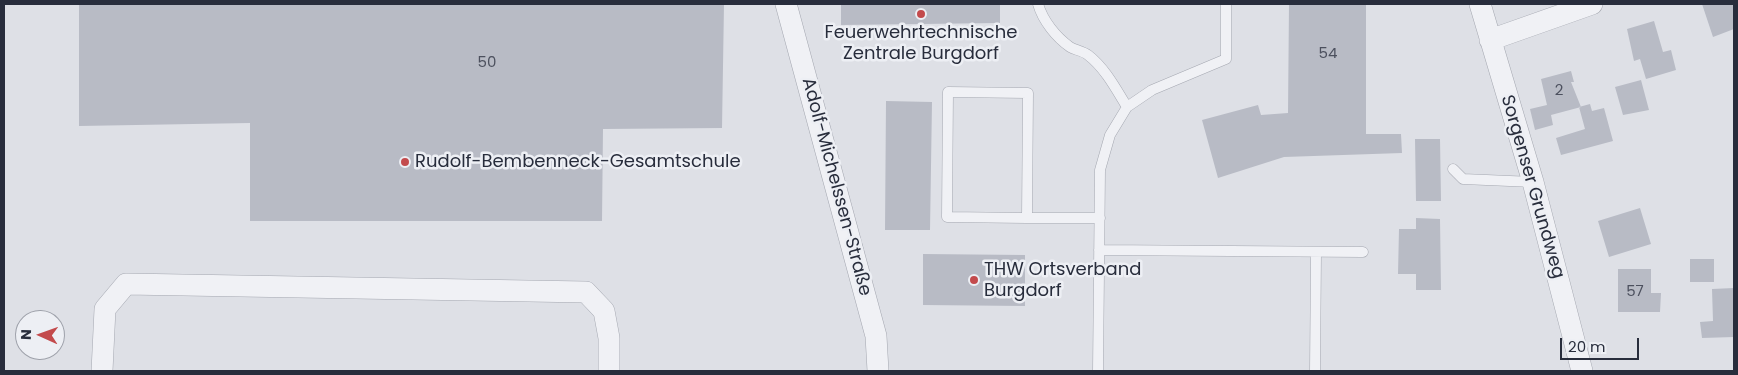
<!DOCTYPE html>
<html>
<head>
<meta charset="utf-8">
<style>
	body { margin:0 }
	#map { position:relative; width:1738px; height:375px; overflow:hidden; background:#dee0e6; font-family:Poppins,sans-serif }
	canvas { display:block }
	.frame { position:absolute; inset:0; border:5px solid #282d3c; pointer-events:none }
	.north { position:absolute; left:15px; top:310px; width:50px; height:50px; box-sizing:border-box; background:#edeff4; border:1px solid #9ea1aa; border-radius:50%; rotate:272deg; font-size:14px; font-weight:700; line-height:20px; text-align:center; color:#282d3c }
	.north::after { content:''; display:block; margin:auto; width:18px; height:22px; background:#c34a4c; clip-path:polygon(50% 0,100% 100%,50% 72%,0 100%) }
	.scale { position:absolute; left:1560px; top:338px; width:79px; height:22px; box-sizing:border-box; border:2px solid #282d3c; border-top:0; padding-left:6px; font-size:15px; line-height:18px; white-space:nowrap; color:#282d3c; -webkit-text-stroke:4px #edeff4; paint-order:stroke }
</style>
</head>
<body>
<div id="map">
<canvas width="1738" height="375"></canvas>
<div class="frame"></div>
<div class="north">N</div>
<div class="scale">20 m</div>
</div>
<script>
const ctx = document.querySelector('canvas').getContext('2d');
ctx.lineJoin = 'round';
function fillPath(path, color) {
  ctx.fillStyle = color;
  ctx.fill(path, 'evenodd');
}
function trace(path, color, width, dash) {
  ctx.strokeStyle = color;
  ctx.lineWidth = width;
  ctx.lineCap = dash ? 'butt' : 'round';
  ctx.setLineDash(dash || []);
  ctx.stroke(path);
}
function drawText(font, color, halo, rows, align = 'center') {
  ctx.font = font + ' Poppins,sans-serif';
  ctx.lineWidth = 5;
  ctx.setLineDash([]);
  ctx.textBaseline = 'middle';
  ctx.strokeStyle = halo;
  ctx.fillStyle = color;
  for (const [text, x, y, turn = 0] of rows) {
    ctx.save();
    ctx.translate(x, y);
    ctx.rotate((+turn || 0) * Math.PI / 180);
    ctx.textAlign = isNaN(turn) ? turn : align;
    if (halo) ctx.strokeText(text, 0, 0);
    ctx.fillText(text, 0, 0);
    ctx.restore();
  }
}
const building = new Path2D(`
	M79,4H724L722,128L603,129L602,221H250V123L79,126Z
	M841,4H1000V23L841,25Z
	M1289,4H1366V134H1401L1402,153L1284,157L1218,178L1202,120L1258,105L1261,115L1288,113Z
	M1702,4H1734V29L1713,37Z
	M1654,21L1663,52L1671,50L1676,70L1646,79L1640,59L1634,61L1627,29Z
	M1571,71L1574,82H1571L1581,107L1551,115L1553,125L1535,130L1530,109L1547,105L1541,79Z
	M1641,80L1649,110L1623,115L1615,87Z
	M886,101L932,102L930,230H885Z
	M1590,104L1592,111L1604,108L1613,141L1561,155L1556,138L1585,129L1579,107Z
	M1415,139H1440L1441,201H1416Z
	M1640,208L1651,244L1609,257L1598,221Z
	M1416,218L1440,219L1441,290H1416V274H1398L1399,229H1416Z
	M923,254L1025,255V306L923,305Z
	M1690,259H1714V282H1690Z
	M1618,269H1651V293H1661L1660,312H1618Z
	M1734,288V337L1702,338L1700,322L1713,321L1712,289Z`);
const lane = new Path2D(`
	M1038,4C1043,21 1056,37 1070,47C1075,50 1083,51 1088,55C1105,68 1116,89 1127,107
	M948,92L1028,93L1027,218L947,217Z
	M1453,169L1463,179L1533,182
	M1027,218H1100
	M1099,250L1363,252
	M1098,371L1100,170L1110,135L1127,107L1152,90L1226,59V4
	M1315,371L1316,252`);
const street = new Path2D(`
	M786,4L876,336L878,371
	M1480,4L1533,182L1582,371
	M1490,40L1592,4
	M102,371L105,309L126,284L586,292L604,311L609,338V371`);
const markers = [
	[921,14,5,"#c34a4c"],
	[405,162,5,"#c34a4c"],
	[974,280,5,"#c34a4c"]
];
const numberNames = [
	["54",1328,54],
	["50",487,63],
	["2",1559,91],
	["57",1635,292]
];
const poiNames = [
	["Feuerwehrtechnische",921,33,"center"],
	["Zentrale Burgdorf",921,54,"center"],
	["Rudolf-Bembenneck-Gesamtschule",415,162],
	["THW Ortsverband",984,270],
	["Burgdorf",984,291]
];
const streetNames = [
	["Adolf-Michelssen-Straße",836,187,75],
	["Sorgenser Grundweg",1532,187,74]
];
fillPath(building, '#b8bbc5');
trace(lane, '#a4a7b0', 11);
trace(street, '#a4a7b0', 22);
trace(lane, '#f0f1f5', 10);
trace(street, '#f0f1f5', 21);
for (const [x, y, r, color] of markers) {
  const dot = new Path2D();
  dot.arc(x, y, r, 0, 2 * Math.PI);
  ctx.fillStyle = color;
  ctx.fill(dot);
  trace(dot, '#edeff4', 2);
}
drawText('15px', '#4c505e', null, numberNames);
drawText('18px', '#282d3c', '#edeff4', poiNames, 'left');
drawText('18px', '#282d3c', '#edeff4', streetNames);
</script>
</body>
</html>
